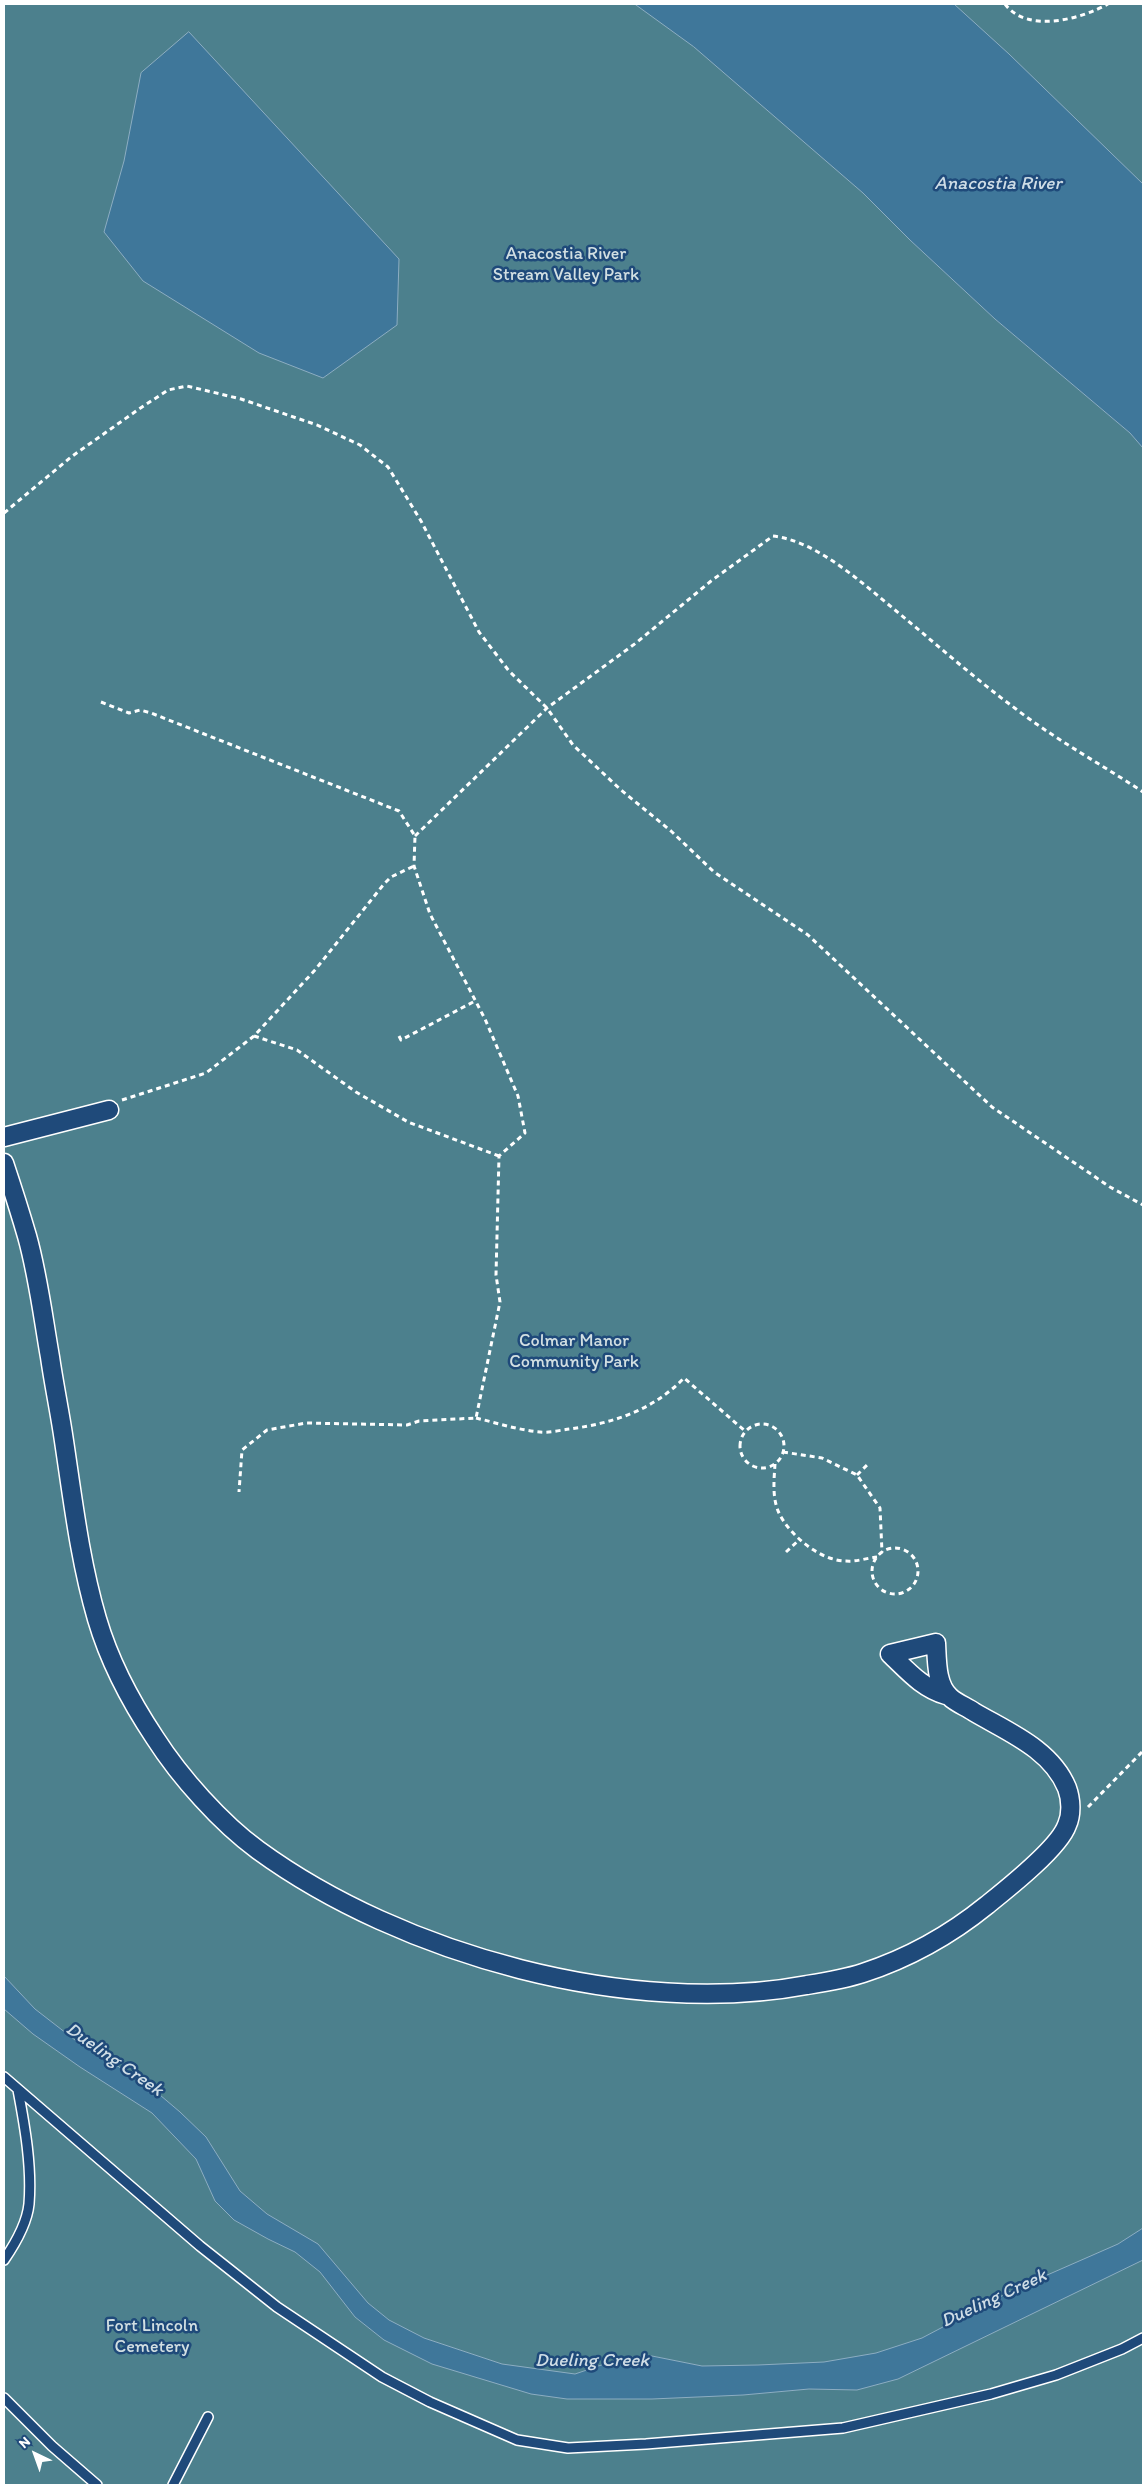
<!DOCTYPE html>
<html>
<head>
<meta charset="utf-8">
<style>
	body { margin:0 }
	#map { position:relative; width:1147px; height:2489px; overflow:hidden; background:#2f5787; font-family:Itim,sans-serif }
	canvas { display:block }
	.frame { position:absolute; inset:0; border:5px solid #fff; pointer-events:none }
	.north { position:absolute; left:10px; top:2429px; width:50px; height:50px; -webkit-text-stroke:4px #1f4a7a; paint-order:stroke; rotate:318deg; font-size:14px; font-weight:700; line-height:20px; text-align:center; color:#fff }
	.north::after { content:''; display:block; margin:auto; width:18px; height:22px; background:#fff; clip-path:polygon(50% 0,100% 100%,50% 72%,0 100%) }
</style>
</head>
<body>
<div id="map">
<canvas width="1147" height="2489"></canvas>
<div class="frame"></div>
<div class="north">N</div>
</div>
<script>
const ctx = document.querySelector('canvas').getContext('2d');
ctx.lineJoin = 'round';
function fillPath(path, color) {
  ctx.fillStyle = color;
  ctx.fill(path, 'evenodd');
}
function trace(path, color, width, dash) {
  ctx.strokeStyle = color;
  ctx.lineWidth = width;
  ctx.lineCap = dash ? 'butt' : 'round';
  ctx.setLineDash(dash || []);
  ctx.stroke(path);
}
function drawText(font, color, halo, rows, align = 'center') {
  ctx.font = font + ' Itim,sans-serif';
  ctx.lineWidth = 5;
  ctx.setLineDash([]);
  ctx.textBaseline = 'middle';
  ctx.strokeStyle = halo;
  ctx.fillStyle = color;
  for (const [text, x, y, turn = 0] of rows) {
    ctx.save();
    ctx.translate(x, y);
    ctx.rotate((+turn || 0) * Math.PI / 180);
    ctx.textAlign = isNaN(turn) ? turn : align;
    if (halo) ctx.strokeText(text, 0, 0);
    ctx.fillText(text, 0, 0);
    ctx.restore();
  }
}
const green = new Path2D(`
	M4,4H1143V267L910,240L995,319L1130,433L1143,448V2485H4Z`);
const water = new Path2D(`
	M635,4H954L1009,54L1143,184V448L1130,433L995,319L910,240L863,193L694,47Z
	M189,32L399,259L397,325L323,378L259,353L143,281L104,232L124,161L141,73Z
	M4,1976L35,2009L75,2040L147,2084L180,2112L206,2137L240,2191L267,2214L318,2244L368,2303L389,2320L424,2338L502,2364L575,2374L622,2358L652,2356L702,2366L758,2365L824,2362L876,2353L922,2338L1013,2290L1118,2244L1143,2228V2260L898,2379L857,2390L809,2389L743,2395L652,2399H567L531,2394L432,2364L384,2340L355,2317L320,2272L295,2252L268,2239L234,2220L215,2201L196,2159L152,2113L80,2067L33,2034L4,2009Z`);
const path = new Path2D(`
	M1005,4C1027,34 1081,19 1108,4
	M4,513L71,457L139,409L168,390L187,386L241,399L317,425L360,445L388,467L421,521L479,632L509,671L547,708L573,745L621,790L671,831L714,872L808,935L992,1107L1110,1187L1143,1205
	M101,702L129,713L140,710L151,713L399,811L415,836L414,866L430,914L485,1019L518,1096L525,1133L499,1156L496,1275L500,1302L476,1418L419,1421L407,1425L306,1423L267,1430L242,1450L239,1492
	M415,836L547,708L636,643L711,581L773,536C817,541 862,583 895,610C935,643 974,678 1016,709C1056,740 1101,764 1143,792
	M254,1036L297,1050L356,1092L408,1122L499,1156
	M399,1036L401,1040L475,1001
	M122,1100L206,1073L254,1036L315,970L384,884L391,877L414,866
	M476,1418C497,1423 518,1430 540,1432C549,1433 561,1430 570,1429C614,1423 653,1410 684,1378L745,1431
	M740 1446a22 22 0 1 1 44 0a22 22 0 1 1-44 0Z
	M783,1452L822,1458L857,1475L880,1508L882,1552
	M775,1464C774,1480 772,1498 779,1513C790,1536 821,1561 846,1561C856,1562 867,1558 877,1557
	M857,1475L867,1465
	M872 1571a23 23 0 1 1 46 0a23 23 0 1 1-46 0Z
	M786,1552L799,1540
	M1088,1807L1143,1751`);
const lane = new Path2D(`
	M4,2077L200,2246L277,2307L382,2377L430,2402L517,2440L568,2448L646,2444L843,2428L991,2394L1056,2375L1122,2349L1143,2338
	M4,2260C15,2244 27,2224 29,2204C32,2167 25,2127 18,2090
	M4,2398L52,2446L97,2485
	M173,2485L208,2417`);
const street = new Path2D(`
	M4,1137L109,1110
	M4,1163C12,1187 20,1212 27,1236C38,1275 43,1317 50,1357C54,1385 60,1413 64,1441C73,1501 80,1561 97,1619C109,1660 131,1702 155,1738C180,1777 221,1823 258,1850C402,1955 631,2018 807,1985C826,1982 845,1979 863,1973C909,1958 950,1935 987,1905C1007,1889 1059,1848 1067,1825C1072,1814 1071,1799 1067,1788C1051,1749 1008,1732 974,1712C967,1707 956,1703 950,1697C936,1685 937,1660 936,1643L890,1654
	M890,1654C908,1671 922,1688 946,1695`);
const parkNames = [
	["Anacostia River",566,254],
	["Stream Valley Park",566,275],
	["Colmar Manor",574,1341],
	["Community Park",574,1362],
	["Fort Lincoln",152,2326],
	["Cemetery",152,2347]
];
const waterNames = [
	["Anacostia River",998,184],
	["Dueling Creek",114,2060,35],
	["Dueling Creek",994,2299,-25],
	["Dueling Creek",592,2361]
];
fillPath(green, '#4c808d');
fillPath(water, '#3f779a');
trace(water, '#8cadc2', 1);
trace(lane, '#fff', 12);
trace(street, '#fff', 21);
trace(path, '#fff', 3, [5, 4]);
trace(lane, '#1f4a7a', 9);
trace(street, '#1f4a7a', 18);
drawText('18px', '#d2dfe2', '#1f4a7a', parkNames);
drawText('italic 19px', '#cfdde6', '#1f4a7a', waterNames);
</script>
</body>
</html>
